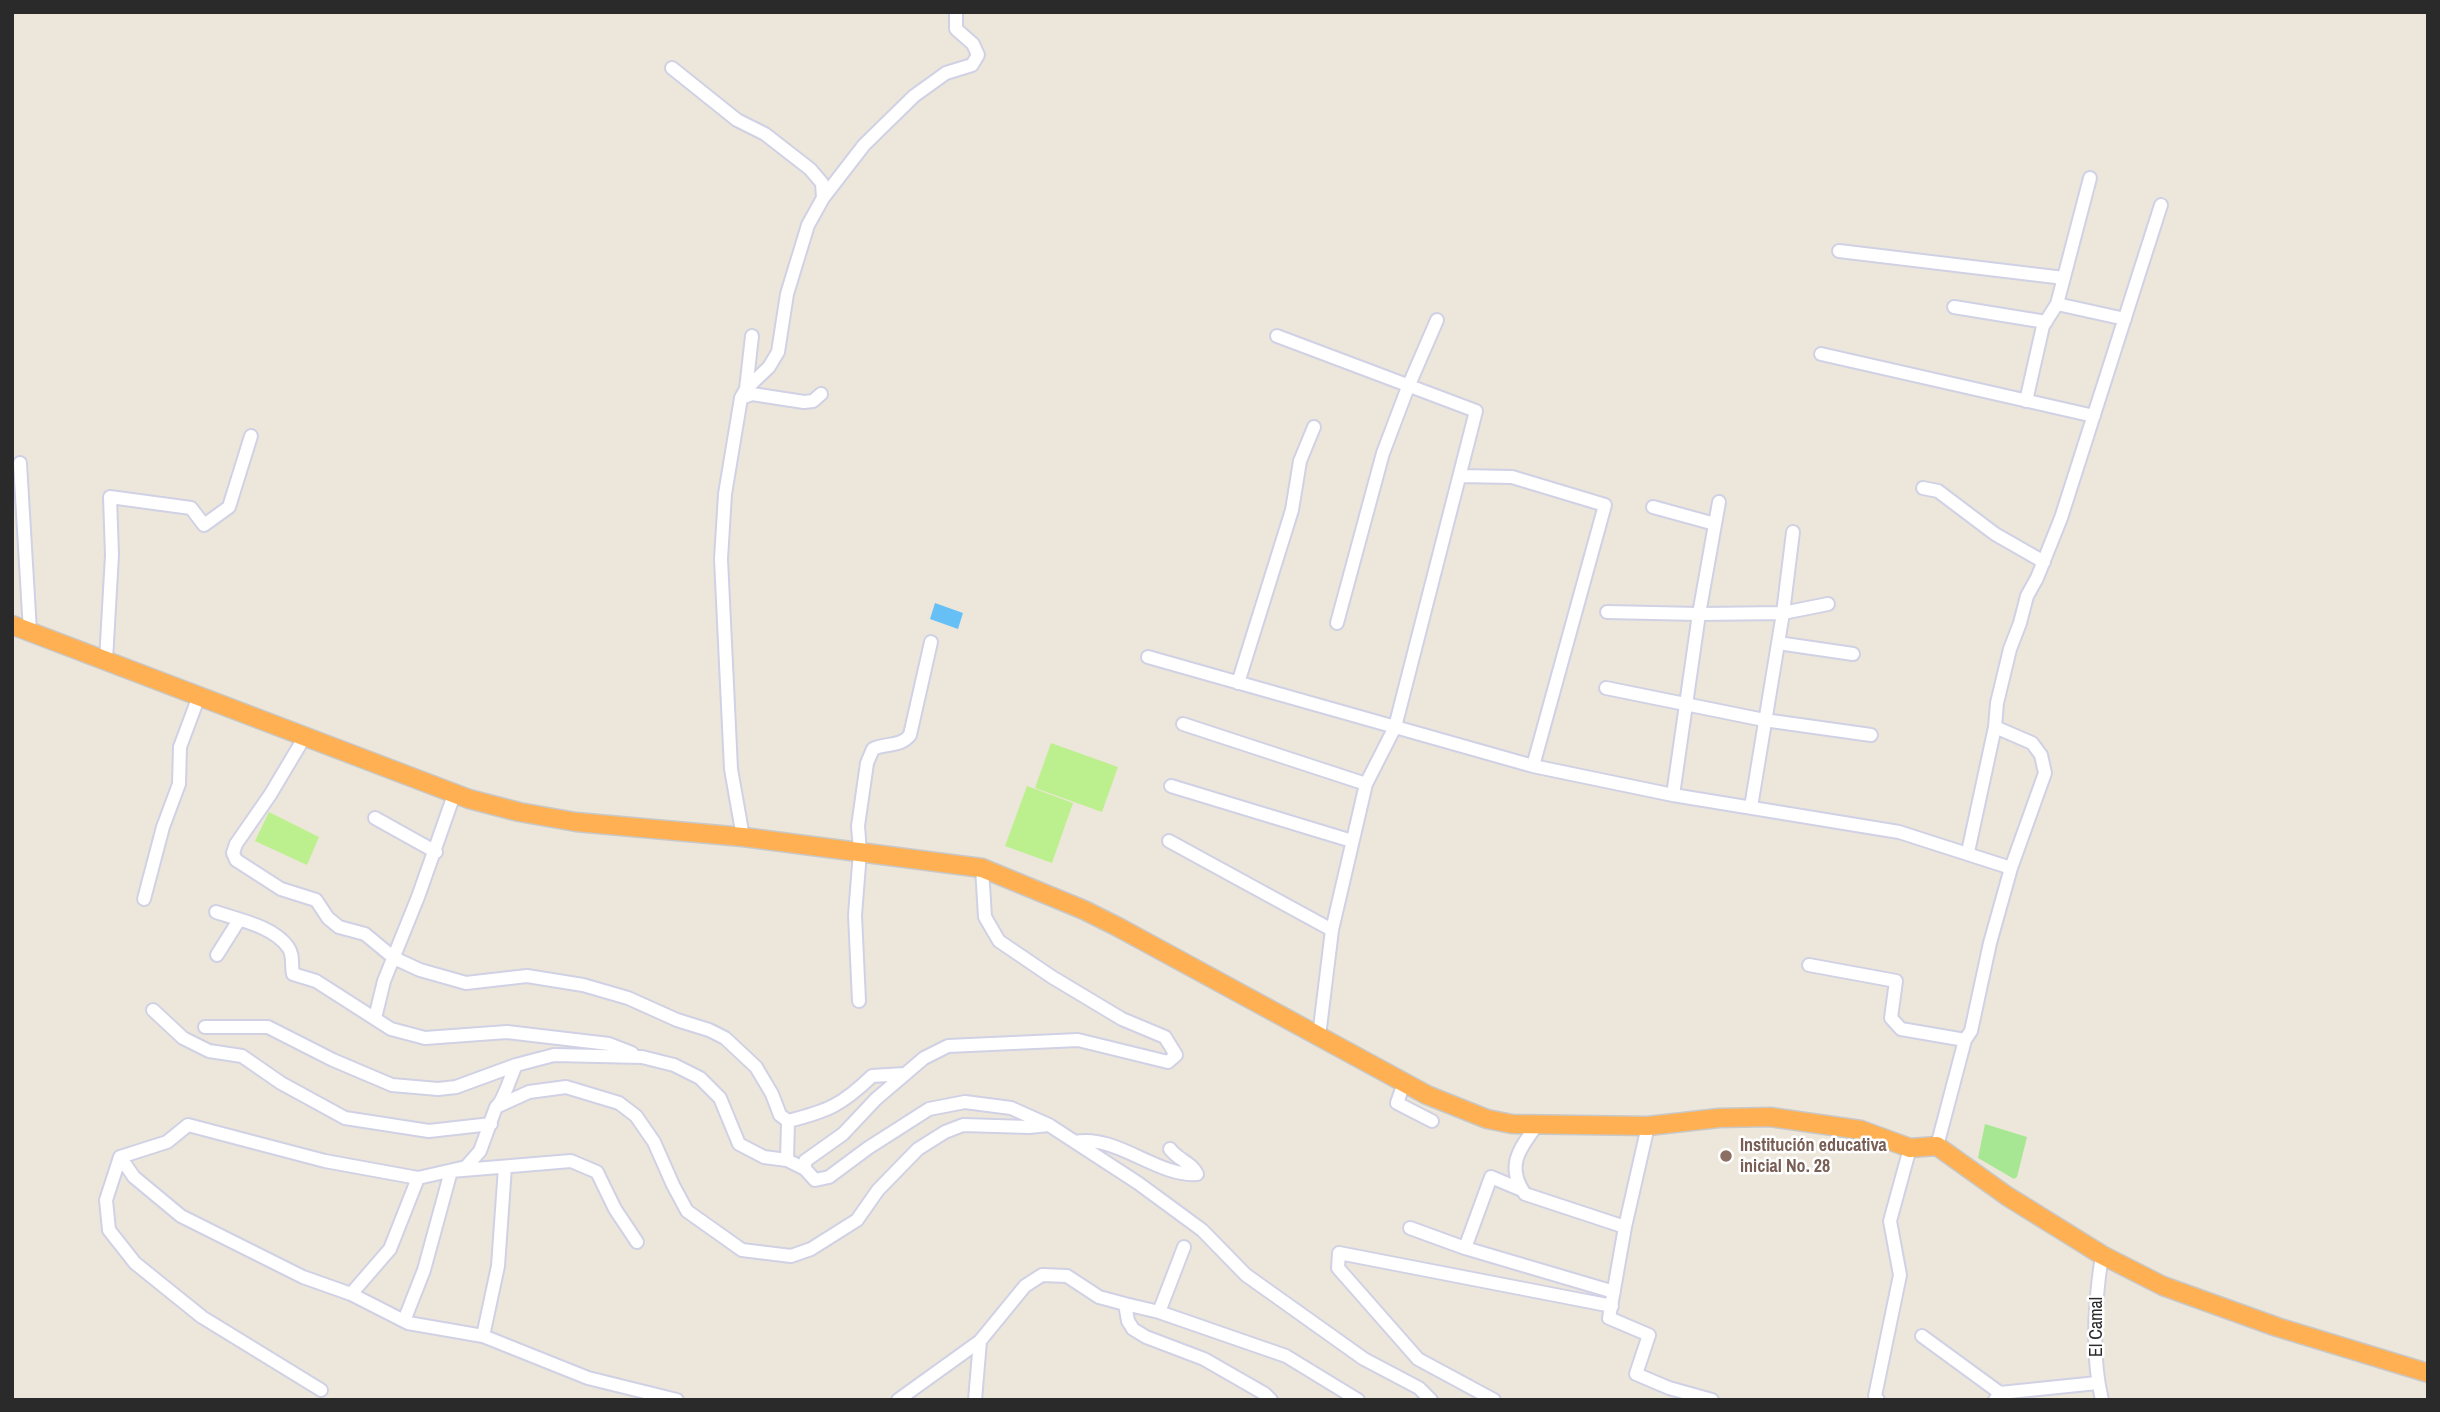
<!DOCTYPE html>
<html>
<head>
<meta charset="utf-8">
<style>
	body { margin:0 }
	#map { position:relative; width:2440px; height:1412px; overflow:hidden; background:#ede7db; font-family:"Archivo Narrow",sans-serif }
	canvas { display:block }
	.frame { position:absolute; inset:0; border:14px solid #2a2a2a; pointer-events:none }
</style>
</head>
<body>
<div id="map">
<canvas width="2440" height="1412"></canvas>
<div class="frame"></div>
</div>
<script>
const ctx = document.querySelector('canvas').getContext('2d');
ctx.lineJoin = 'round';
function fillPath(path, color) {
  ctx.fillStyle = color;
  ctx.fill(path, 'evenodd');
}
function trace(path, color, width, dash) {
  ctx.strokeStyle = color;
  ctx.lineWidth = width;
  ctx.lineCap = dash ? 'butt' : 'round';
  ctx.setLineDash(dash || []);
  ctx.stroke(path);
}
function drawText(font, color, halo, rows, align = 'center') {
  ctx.font = font + ' "Archivo Narrow",sans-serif';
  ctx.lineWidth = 5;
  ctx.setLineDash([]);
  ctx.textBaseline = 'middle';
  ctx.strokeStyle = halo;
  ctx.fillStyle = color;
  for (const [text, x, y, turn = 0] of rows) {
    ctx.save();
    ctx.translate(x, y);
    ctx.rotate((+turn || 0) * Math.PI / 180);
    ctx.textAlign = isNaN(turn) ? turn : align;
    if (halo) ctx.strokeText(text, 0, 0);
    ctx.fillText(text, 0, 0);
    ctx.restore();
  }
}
const green = new Path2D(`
	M1985,1124L2027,1137L2017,1177L2014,1179L1978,1158Z`);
const pitch = new Path2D(`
	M1051,743L1118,767L1102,812L1035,788Z
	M1027,786L1073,803L1052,863L1005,846Z
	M269,812L319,837L307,865L255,841Z`);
const water = new Path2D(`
	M935,603L963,613L958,629L930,619Z`);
const minor = new Path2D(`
	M672,68L737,120L765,134L810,169L822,183L823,198
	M2090,178L2057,304L2125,319
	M1839,251L2064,278
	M1954,307L2046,322
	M1277,336L1476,411L1395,727L1366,784L1332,930L1319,1036
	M1821,354L2094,416
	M746,389L769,367L778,352L787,294L808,225L823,198L864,145L914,96L946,73L972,65L978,55L973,44L956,29V12
	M741,398L752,394L804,402L813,401L821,394
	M2026,401L2043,326L2057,304
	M20,463L30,631
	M1460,476L1512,477L1605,505L1533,766
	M1923,488L1938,491L1995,534L2044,562
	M1653,507L1715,524
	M1607,612L1699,614L1783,613L1828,604
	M1337,623L1383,453L1408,387L1437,320
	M1778,643L1853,654
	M1148,657L1533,766L1673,795L1899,832L2011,868
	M106,660L112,555L110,497L191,508L204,525L229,507L251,436
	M1238,683L1292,510L1300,461L1314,427
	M1606,688L1764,720L1871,735
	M1183,724L1366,784
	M304,738L270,795L236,844L233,853L236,860L281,889L316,900L328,918L339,927L365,934L394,958L420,970L466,983L527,976L583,985L628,998L677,1020L709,1030L725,1038L756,1067L772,1094L780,1115L788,1121C828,1111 842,1105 872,1076L904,1074
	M1171,786L1352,841
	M1673,795L1699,614L1719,502
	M1751,807L1783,613L1793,532
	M375,818L436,852
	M743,837L731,769L721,559L725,494L741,398L746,389L752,336
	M1169,841L1332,930
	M1968,852L1995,727
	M982,868L985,917L999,941L1052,977L1122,1019L1165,1037L1176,1055L1168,1062L1078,1040L948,1046L924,1058L876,1099L843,1134L805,1161V1169L815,1180L829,1177L868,1148L929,1109L965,1102L1011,1108L1049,1125L1138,1183L1202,1230L1246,1275L1364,1359L1419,1388L1431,1400
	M144,899L163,827L179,784L180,747L199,696
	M216,912C239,920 273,926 288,947C294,955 291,965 293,974L316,981L391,1029L425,1038L507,1032L609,1044L632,1053
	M217,955L239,920
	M1809,965L1896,981L1891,1018L1901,1029L1965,1040
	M859,1001L855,915L860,852L858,826L867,763L873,749C885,743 901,747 910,735L931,642
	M153,1010L183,1038L209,1051L242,1056L281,1083L345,1118L429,1131L491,1124
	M375,1018L384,981L418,897L455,792
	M205,1027H268L333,1060L392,1085L438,1089L456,1087L516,1065L554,1055L642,1057L674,1065L700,1078L720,1098L739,1144L764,1157L787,1160L805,1169
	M1404,1083L1397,1103L1432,1121
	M497,1106C504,1100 511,1075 516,1065
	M1537,1125C1520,1148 1505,1166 1525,1194L1625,1227
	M1648,1126L1625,1227L1609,1318L1649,1335L1636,1374L1669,1388L1712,1400
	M1075,1142C1117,1134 1157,1177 1197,1174C1192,1163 1177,1159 1170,1149
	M1937,1146L1965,1040L1971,1031L1990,943L2011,868L2045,773L2041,755L2032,743L1995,727L1997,703L2010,649L2020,623L2027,596L2037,578L2061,518L2161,205
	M120,1157L134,1177L181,1216L303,1277L351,1294L408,1323L483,1336L588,1378L677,1400
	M787,1160L788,1121
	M1410,1228L1465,1248L1614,1292
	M1465,1248L1491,1177L1522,1190
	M351,1294L390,1249L418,1178
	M1159,1312L1184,1247
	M404,1321L424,1270L451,1171L571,1161L597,1172L615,1209L637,1242
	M483,1336L498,1266L505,1167
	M1922,1336L2000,1393
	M321,1390L202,1317L135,1263L109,1230L106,1200L120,1157L167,1142L188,1125L325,1161L418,1178L466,1167L480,1151L496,1107L529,1092L566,1087L619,1103L636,1116L654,1142L673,1185L687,1211L742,1250L791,1256L811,1249L857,1220L878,1190L918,1149L945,1132L963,1125L1029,1127L1049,1125
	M898,1400L980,1341L1025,1286L1042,1275L1067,1276L1099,1297L1125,1304
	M975,1400L980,1341
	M1271,1400L1265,1394L1204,1359L1146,1337L1133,1329L1128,1321L1125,1304L1159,1312L1286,1356L1358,1400
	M1494,1400L1418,1359L1338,1268L1339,1253L1612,1306
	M1878,1400L1875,1396L1900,1275L1890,1221L1910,1148
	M1995,1400L2000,1393L2097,1383
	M2102,1400C2091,1355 2095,1300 2102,1255`);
const highway = new Path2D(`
	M12,625L469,799L519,812L576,822L743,837L982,868L1084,910L1118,927L1427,1095L1487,1119L1512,1124L1648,1126L1719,1118L1770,1117L1861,1130L1910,1148L1937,1146L2007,1196L2102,1255L2163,1286L2277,1327L2428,1373`);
const markers = [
	[1726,1156,7,"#8d6e63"]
];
const educationNames = [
	["Institución educativa",1740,1146],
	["inicial No. 28",1740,1167]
];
const streetNames = [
	["El Camal",2097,1327,-90]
];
fillPath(green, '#a7e793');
fillPath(pitch, '#bcef8e');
fillPath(water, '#66c0f6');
trace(minor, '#d0d1e4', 16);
trace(highway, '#c8c8c8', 21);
trace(minor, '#fff', 12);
trace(highway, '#ffb053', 18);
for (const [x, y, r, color] of markers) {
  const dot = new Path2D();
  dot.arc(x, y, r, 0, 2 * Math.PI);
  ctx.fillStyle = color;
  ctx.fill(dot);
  trace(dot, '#fff', 2.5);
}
drawText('bold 18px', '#785e54', '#fff', educationNames, 'left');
drawText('18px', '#2a2a2a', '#fff', streetNames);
</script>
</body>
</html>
